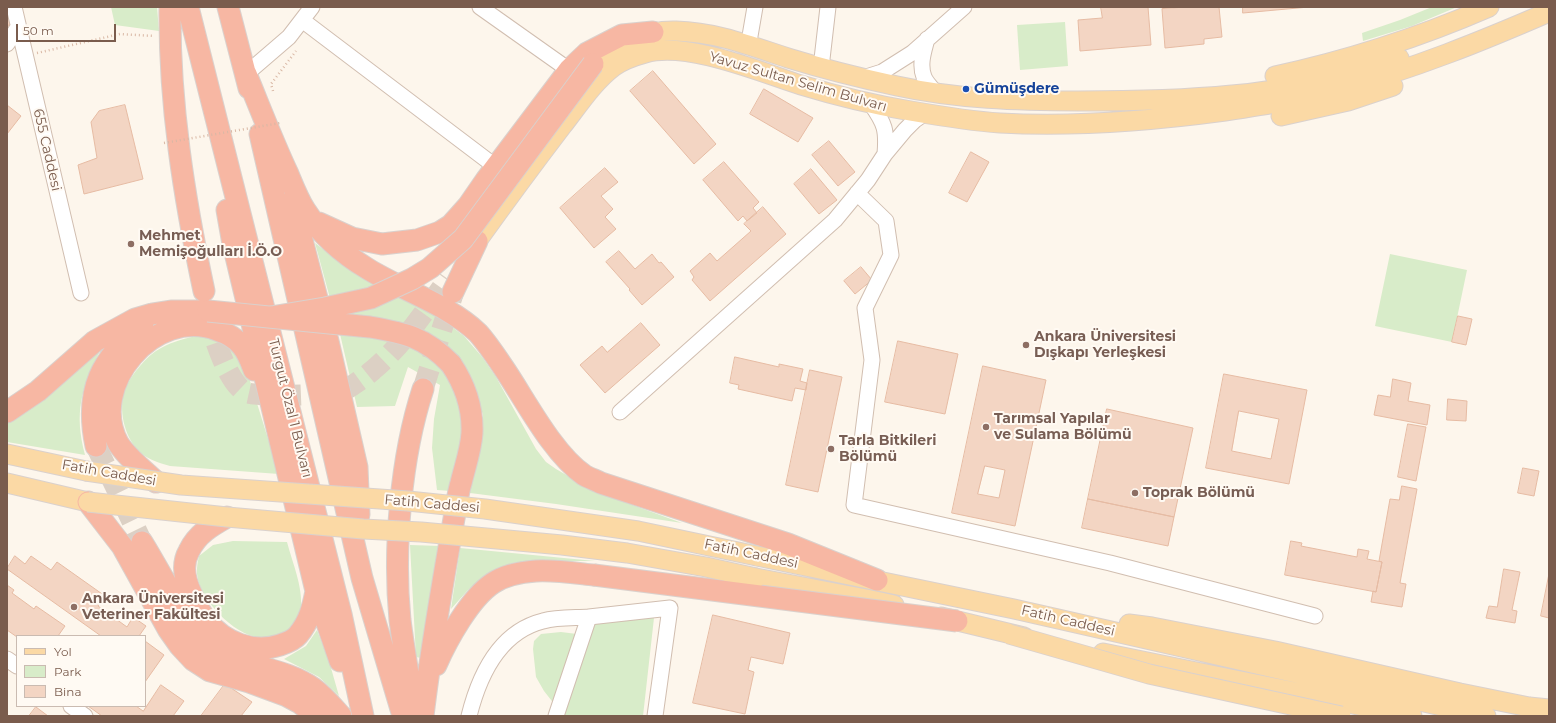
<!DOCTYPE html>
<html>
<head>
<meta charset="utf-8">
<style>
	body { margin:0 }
	#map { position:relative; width:1556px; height:723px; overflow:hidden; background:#fdf6ec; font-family:Montserrat,sans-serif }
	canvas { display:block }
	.frame { position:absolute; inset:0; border:8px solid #7a5c4d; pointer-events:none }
	.legend { position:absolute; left:16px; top:635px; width:130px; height:72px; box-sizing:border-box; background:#fffaf3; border:1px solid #cabbb1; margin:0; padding:5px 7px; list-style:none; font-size:12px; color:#7a5c4d }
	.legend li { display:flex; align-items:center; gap:8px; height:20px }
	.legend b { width:20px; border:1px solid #cabbb1 }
	.scale { position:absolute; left:16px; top:24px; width:100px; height:18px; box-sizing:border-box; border:2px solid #7a5c4d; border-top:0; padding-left:5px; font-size:12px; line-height:14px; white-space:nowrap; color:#7a5c4d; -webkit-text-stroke:3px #fffaf3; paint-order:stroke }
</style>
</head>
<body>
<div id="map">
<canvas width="1556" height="723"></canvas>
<div class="frame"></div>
<ul class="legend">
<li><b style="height:5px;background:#fbd9a5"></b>Yol</li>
<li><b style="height:11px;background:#d8ecc9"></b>Park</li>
<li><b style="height:11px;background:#f3d5c3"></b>Bina</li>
</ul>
<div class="scale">50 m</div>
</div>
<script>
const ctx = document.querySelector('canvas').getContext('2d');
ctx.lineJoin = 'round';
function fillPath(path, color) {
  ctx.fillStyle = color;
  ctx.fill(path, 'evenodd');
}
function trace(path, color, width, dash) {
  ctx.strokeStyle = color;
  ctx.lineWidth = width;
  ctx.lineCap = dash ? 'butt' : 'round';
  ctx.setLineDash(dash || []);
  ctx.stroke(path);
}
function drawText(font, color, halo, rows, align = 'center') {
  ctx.font = font + ' Montserrat,sans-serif';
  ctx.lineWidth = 4;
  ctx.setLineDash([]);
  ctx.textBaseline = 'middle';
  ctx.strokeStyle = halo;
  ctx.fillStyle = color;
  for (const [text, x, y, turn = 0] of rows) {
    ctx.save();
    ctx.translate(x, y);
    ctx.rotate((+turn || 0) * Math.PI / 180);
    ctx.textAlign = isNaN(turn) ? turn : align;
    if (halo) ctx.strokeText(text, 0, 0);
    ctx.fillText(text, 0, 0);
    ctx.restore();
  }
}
const green = new Path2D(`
	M111,7H157L159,31L115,25Z
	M1432,7H1457L1412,26L1363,41L1362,33L1400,20Z
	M1065,22L1068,66L1020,70L1017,25Z
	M315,243L344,265L440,318L464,336L483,358L496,377L536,449L546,462L556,469L594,491L682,523L556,504L470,493L472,473L481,440L483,415L471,378L462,363L334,313Z
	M1390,254L1467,270L1452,342L1375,326Z
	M340,334L398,341L424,352L448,375L454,387L462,420L461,442L451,491L437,490L432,448L434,419L440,385L408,367L395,406L357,407Z
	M196,336L209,337L231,349L246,368L279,474L170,466C159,463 146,459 138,450C124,436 118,408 125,389C130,377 145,358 156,351C168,343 182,339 196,336Z
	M100,351C81,389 74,413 85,455L7,442V422L65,380Z
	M233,541L287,542C293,565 305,591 300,614C298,621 295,625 289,629C286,632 281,636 276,637C246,647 206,608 198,580C196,572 197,564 199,556L213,545Z
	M410,545L441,546L421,658L416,657Z
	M460,548L595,561H533L512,563L489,574L468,590L451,609Z
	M655,609L643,716H562L593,621Z
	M317,630L329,661L339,696L319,677L284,659L306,646Z
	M561,632L577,634L555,705L544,691L536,677L533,649L534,641L541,634Z`);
const building = new Path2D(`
	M7,7L13,23L7,26Z
	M1101,7H1148L1151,45L1080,51L1078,20L1102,18Z
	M1186,7H1219L1222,37L1204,39V44L1165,48L1162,9Z
	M1243,7H1309L1243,13Z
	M653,71L716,144L694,164L630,91Z
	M764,89L813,118L798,142L750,114Z
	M7,105L21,116L7,134Z
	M125,105L143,179L84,194L78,165L97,158L91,122L99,111Z
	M829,141L855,172L838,186L812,155Z
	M971,152L989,162L967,202L949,193Z
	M724,162L759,202L753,208L757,213L747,221L743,216L738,221L703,180Z
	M605,168L618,182L601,196L613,209L605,217L616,229L594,248L560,208Z
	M811,169L837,200L819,214L794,184Z
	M763,207L786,234L710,301L692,280L694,277L690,271L710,253L717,261L751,231L744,224Z
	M619,251L635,269L652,254L659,263L661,262L674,277L642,305L629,290L630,289L606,262Z
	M861,267L872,280L855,294L844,281Z
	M1458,316L1472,319L1466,345L1452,342Z
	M641,323L660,345L605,393L580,365L602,346L607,352Z
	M898,341L958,354L945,414L885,402Z
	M735,357L779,367V364L803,369L800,381L807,383L806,390L795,388L792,401L738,389L739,385L730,383Z
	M983,366L1046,380L1015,526L952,513ZM985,466L1005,470L999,498L978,494Z
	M810,370L842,377L818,492L786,485Z
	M1224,374L1307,390L1289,484L1206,468ZM1239,411L1279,419L1271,459L1232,451Z
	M1393,379L1411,383L1408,401L1430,405L1427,425L1374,415L1378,395L1390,397Z
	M1448,399L1467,401L1466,421L1447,420Z
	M1107,409L1193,428L1174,517L1088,499Z
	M1408,424L1426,427L1416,481L1398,477Z
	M1523,468L1539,471L1534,496L1518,493Z
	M1402,486L1417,489L1400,583L1406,584L1402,607L1371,602L1373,591L1376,592L1382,562L1379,561L1390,499L1399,500Z
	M1088,499L1174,517L1168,546L1082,528Z
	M1291,541L1302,543L1301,546L1357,557L1358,549L1369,551L1367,559L1382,562L1376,592L1285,575Z
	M15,556L25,564L31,556L51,570L57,562L105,596L98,606L127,627L133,617L146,626L139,636H101L7,569Z
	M1504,569L1520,572L1512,610L1517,611L1515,623L1486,618L1489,606L1497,607Z
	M1549,574V618L1541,616Z
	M7,585L14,590L12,593L34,609L36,606L65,626L58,636L17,637L7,630Z
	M713,615L790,633L783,664L751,657L748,670L754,672L745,714L693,703Z
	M145,641L164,655L145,682Z
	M225,684L252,702L241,716H201Z
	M161,685L184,701L173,716H102L88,706H136L143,711Z
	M36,707L48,716H29Z`);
const highwayTunnel = new Path2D(`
	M208,313C212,333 227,382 245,392C256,398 334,395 345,390C354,385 365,377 373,370C403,345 425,311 448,279
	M423,389L453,294
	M96,446L142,542`);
const path = new Path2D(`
	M37,53L120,34L154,36
	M273,91L271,84L296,51`);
const minor = new Path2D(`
	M14,7L81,293
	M480,7L569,70
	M302,20L496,167
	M750,36L755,7
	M927,39C924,51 919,64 924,77C926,82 931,87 935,92
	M7,44L18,27
	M822,59L828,7
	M246,74L289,37L312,7
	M863,78L882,72L912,53L964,7
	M871,104C885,124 887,130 885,154
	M857,193L886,221L891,255L865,308L872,360L854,505L1110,563L1315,616
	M620,412L835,220L868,180L885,154L905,130L915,120L925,113
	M7,659L17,666
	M71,706L85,716
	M469,716C479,676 499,632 543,621C557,617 574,618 589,617
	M556,716L589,617L670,608L655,716`);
const major = new Path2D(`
	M593,64C618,45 643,30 676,31C716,32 751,46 788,58C824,69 860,78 897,86C957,99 1018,101 1079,101C1130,101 1181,100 1232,95C1287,91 1346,75 1399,58
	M1275,76C1349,60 1420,37 1489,7
	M1281,116L1348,101L1393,86
	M477,241C505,202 533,164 562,126C577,107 594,81 613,67C622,60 634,56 645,53C688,41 760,72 801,85C837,96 874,105 911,111C940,116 970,121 1000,123C1074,127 1151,121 1225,111C1265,105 1304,99 1342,88C1413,69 1482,41 1549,12
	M7,454L86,471
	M7,483L88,502
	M757,556L1014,609L1486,716
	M756,578L866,599L894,605
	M941,617L1024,637
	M1129,624L1152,627L1275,651L1460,693L1529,707L1549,709
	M1103,653L1412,716`);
const highway = new Path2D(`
	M170,7C169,103 184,197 204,291
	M188,7L341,614L363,716
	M228,7L249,88
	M246,74C260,108 273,142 288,174C293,186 298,199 305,210C321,235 343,254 368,269C402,290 449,305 478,333C487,343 495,355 503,367C525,399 552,453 584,475C589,478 595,480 601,483L788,544L877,580
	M260,134L362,578L403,716
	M292,201L328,341L357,467L359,515
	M227,210L233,244L316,591L340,661
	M319,223L352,238L382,244L417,240L440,232L451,225L468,206L486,180L569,70L587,53L622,35L653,32
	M453,292L477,241
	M7,412L38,391L95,341L135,319L152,314L171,311H208
	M96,446C84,389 101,360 143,323
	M156,482C144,470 127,458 118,443C87,385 155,306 217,330C226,333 236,338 242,346C248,353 251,362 254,370
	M88,502L122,546L168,629L180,646L193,660L210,671L249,682L287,696L300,703L316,716
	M227,517C211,526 197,534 189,551C181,565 185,581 192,595C196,604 200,613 207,621C224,642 253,654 280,645C286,643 294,640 298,635C309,622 313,607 316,591
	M142,542C152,558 161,575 171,592C181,610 191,634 209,646C240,668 282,666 313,688C324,696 332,706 341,716
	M436,665C447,640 470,598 493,583C505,575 522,572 536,571C555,570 575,573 594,575
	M415,716C410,684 404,652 400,620C393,549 401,456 423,389
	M423,716C431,648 443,580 455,513C457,503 458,492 461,483C465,466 471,450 472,433C473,408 465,385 451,364`);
const pathBridge = new Path2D(`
	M164,143L280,123`);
const majorBridge = new Path2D(`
	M86,471L181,485L408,501L485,509L638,531L757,556
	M88,502L227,517L363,529L421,532L562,545L627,553L706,567L756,578
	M1009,634L1149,674L1341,716`);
const highwayBridge = new Path2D(`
	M208,311L370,327C405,333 425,337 451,364
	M271,317L325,308L371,298L412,279L430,268L463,239L593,64
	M594,575L957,621`);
const markers = [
	[966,89,4,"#1a4fb4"],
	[131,244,4,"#8d6e63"],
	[1026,345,4,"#8d6e63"],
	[986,427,4,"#8d6e63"],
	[831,449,4,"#8d6e63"],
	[1135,493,4,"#8d6e63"],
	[74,607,4,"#8d6e63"]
];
const streetNames = [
	["Yavuz Sultan Selim Bulvarı",798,82,16],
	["655 Caddesi",47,150,77],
	["Turgut Özal 1 Bulvarı",290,408,76],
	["Fatih Caddesi",109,473,10],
	["Fatih Caddesi",432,504,5],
	["Fatih Caddesi",751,554,12],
	["Fatih Caddesi",1068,621,13]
];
const transitNames = [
	["Gümüşdere",974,89]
];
const educationNames = [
	["Mehmet",139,236],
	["Memişoğulları İ.Ö.O",139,252],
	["Ankara Üniversitesi",1034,337],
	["Dışkapı Yerleşkesi",1034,353],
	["Tarımsal Yapılar",994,419],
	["ve Sulama Bölümü",994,435],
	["Tarla Bitkileri",839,441],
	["Bölümü",839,457],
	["Toprak Bölümü",1143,493],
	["Ankara Üniversitesi",82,599],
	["Veteriner Fakültesi",82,615]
];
fillPath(green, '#d8ecc9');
fillPath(building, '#f3d5c3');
trace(building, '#e6bba3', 1);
trace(highwayTunnel, '#dcd0c4', 21, [21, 10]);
trace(minor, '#d1beb0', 17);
trace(major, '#dad1cd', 21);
trace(highway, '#dad1cd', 23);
trace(path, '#d9b8a5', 2.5, [1, 3]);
trace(minor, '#fff', 15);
trace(major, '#fbd9a5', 19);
trace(highway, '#f7b7a3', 21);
trace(majorBridge, '#dad1cd', 21, []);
trace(highwayBridge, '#dad1cd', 23, []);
trace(pathBridge, '#d9b8a5', 2.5, [1, 3]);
trace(majorBridge, '#fbd9a5', 19);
trace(highwayBridge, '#f7b7a3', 21);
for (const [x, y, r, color] of markers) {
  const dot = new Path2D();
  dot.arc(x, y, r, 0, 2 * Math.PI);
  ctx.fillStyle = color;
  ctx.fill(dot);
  trace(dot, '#fffaf3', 1.5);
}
drawText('14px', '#7a5c4d', '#fffaf3', streetNames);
drawText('bold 14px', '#164399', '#fffaf3', transitNames, 'left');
drawText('bold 14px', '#785e54', '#fffaf3', educationNames, 'left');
</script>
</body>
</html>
